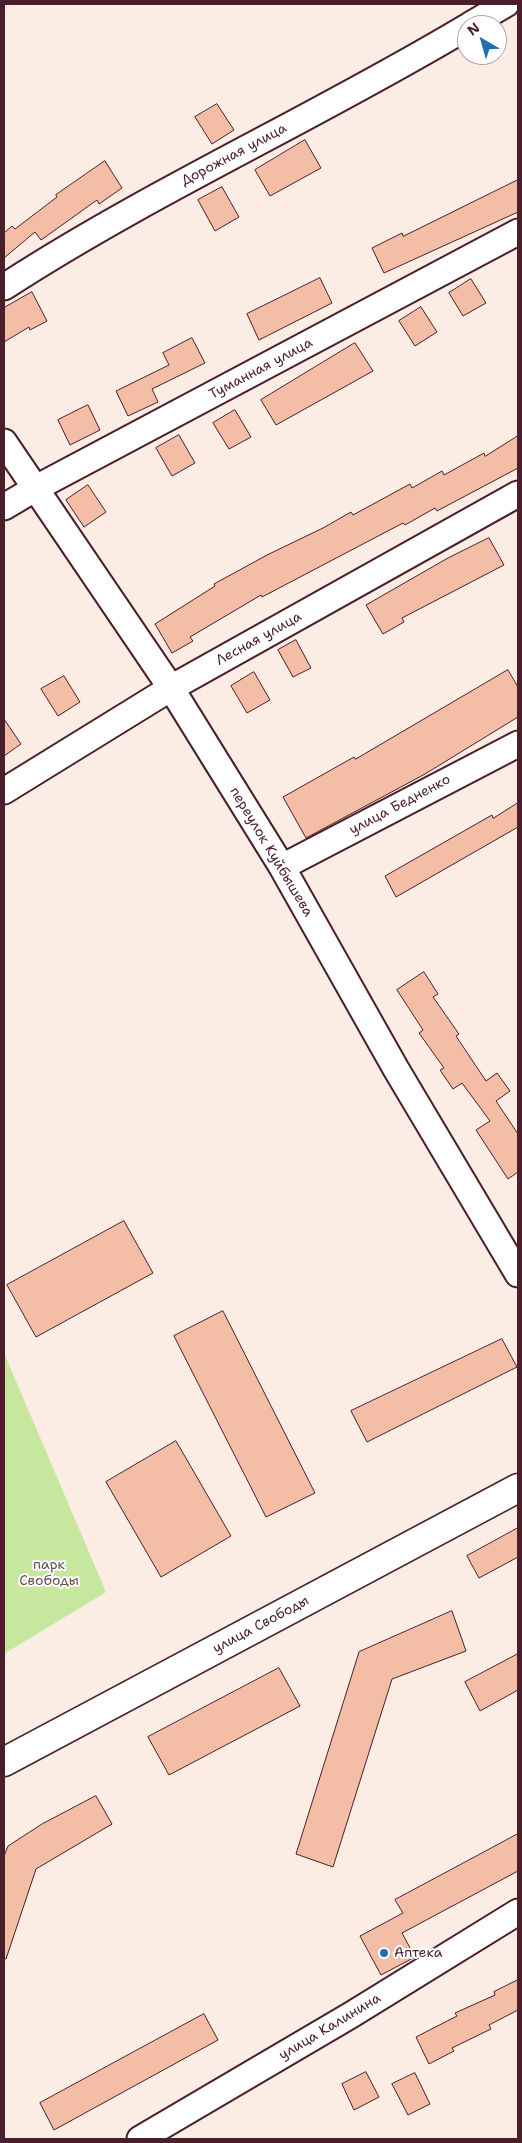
<!DOCTYPE html>
<html>
<head>
<meta charset="utf-8">
<style>
	body { margin:0 }
	#map { position:relative; width:522px; height:2143px; overflow:hidden; background:#fbece4; font-family:"Shantell Sans",sans-serif }
	canvas { display:block }
	.frame { position:absolute; inset:0; border:5px solid #4a1f2b; pointer-events:none }
	.north { position:absolute; left:457px; top:15px; width:50px; height:50px; box-sizing:border-box; background:#fff; border:1px solid #b7a5aa; border-radius:50%; rotate:322deg; font-size:14px; font-weight:700; line-height:20px; text-align:center; color:#4a1f2b }
	.north::after { content:''; display:block; margin:auto; width:18px; height:22px; background:#1f6fb2; clip-path:polygon(50% 0,100% 100%,50% 72%,0 100%) }
</style>
</head>
<body>
<div id="map">
<canvas width="522" height="2143"></canvas>
<div class="frame"></div>
<div class="north">N</div>
</div>
<script>
const ctx = document.querySelector('canvas').getContext('2d');
ctx.lineJoin = 'round';
function fillPath(path, color) {
  ctx.fillStyle = color;
  ctx.fill(path, 'evenodd');
}
function trace(path, color, width, dash) {
  ctx.strokeStyle = color;
  ctx.lineWidth = width;
  ctx.lineCap = dash ? 'butt' : 'round';
  ctx.setLineDash(dash || []);
  ctx.stroke(path);
}
function drawText(font, color, halo, rows, align = 'center') {
  ctx.font = font + ' "Shantell Sans",sans-serif';
  ctx.lineWidth = 4;
  ctx.setLineDash([]);
  ctx.textBaseline = 'middle';
  ctx.strokeStyle = halo;
  ctx.fillStyle = color;
  for (const [text, x, y, turn = 0] of rows) {
    ctx.save();
    ctx.translate(x, y);
    ctx.rotate((+turn || 0) * Math.PI / 180);
    ctx.textAlign = isNaN(turn) ? turn : align;
    if (halo) ctx.strokeText(text, 0, 0);
    ctx.fillText(text, 0, 0);
    ctx.restore();
  }
}
const green = new Path2D(`
	M4,1353L106,1592L4,1654Z`);
const building = new Path2D(`
	M217,104L234,130L212,144L195,117Z
	M305,140L321,168L270,196L255,170Z
	M105,161L122,188L99,204L97,200L41,240L35,232L4,258V233L12,226L15,229L57,197L56,195Z
	M518,180V212L384,273L372,248L402,233L403,236Z
	M222,187L239,217L215,231L198,200Z
	M320,278L332,303L259,340L247,314Z
	M471,279L486,303L463,316L449,293Z
	M32,292L47,321L30,330L29,327L4,342V308Z
	M421,307L437,332L415,346L399,321Z
	M192,338L205,363L152,389L158,402L128,416L116,391L169,365L163,353Z
	M355,343L373,371L276,425L261,400Z
	M88,405L100,430L70,445L58,420Z
	M235,410L251,437L229,449L213,423Z
	M179,435L195,463L172,476L156,448Z
	M518,436V468L437,511L435,508L405,525L403,523L262,597L261,595L190,637L193,641L172,653L155,624L215,586L214,584L267,555L323,528L351,512L353,515L410,484L412,488L442,471L444,475L484,453L485,456Z
	M88,485L106,512L84,527L66,500Z
	M489,538L504,565L402,618L404,622L383,634L366,605L448,558Z
	M296,640L311,668L293,677L278,650Z
	M508,670L518,687V717L425,774L306,838L283,797L354,757L355,759Z
	M254,672L270,700L247,713L231,686Z
	M64,676L80,702L58,716L41,689Z
	M4,719L21,744L4,756Z
	M518,803V827L396,897L385,876L492,815L493,818Z
	M424,972L438,994L433,997L459,1034L456,1036L486,1081L497,1073L510,1091L496,1101L518,1134V1172L508,1179L476,1130L490,1121L462,1083L453,1089L440,1070L444,1068L419,1033L423,1030L397,990Z
	M124,1221L153,1273L36,1337L7,1285Z
	M223,1311L315,1493L266,1517L174,1336Z
	M502,1339L517,1367L367,1442L351,1411Z
	M176,1441L231,1536L161,1577L106,1482Z
	M518,1528V1557L479,1578L467,1556Z
	M452,1611L466,1651L392,1679L333,1867L296,1854L359,1652Z
	M518,1654V1690L480,1711L465,1682Z
	M279,1668L300,1706L169,1775L148,1737Z
	M96,1796L112,1824L36,1869L6,1959L4,1958V1856L8,1846L42,1824Z
	M518,1834V1871L402,1933L415,1957L381,1975L360,1936L403,1913L395,1900Z
	M518,1980V2010L489,2025L491,2029L452,2048L454,2051L429,2064L416,2037L457,2016L455,2013L495,1995L494,1992Z
	M204,2014L218,2040L54,2130L40,2103Z
	M366,2072L379,2097L354,2110L342,2084Z
	M415,2073L430,2104L408,2115L392,2084Z`);
const minor = new Path2D(`
	M470,25L506,4
	M4,287C152,191 315,118 467,27
	M4,442L171,688L282,867L396,1069L518,1274
	M4,507L36,488L518,232
	M4,791L171,688L518,494
	M282,867L518,744
	M140,2139L351,2015L518,1912`);
const major = new Path2D(`
	M4,1762L518,1488`);
const markers = [
	[384,1953,5,"#1f6fb2"]
];
const streetNames = [
	["Дорожная улица",234,155,-28],
	["Туманная улица",261,369,-28],
	["Лесная улица",259,639,-29],
	["улица Бедненко",400,805,-28],
	["переулок Куйбышева",271,852,59],
	["улица Свободы",261,1625,-28],
	["улица Калинина",330,2027,-31]
];
const parkNames = [
	["парк",49,1565],
	["Свободы",49,1581]
];
const poiNames = [
	["Аптека",394,1953]
];
fillPath(green, '#c7e79f');
fillPath(building, '#f3bea5');
trace(building, '#4a1f2b', 1);
trace(minor, '#4a1f2b', 29);
trace(major, '#4a1f2b', 31);
trace(minor, '#fff', 25);
trace(major, '#fff', 28);
for (const [x, y, r, color] of markers) {
  const dot = new Path2D();
  dot.arc(x, y, r, 0, 2 * Math.PI);
  ctx.fillStyle = color;
  ctx.fill(dot);
  trace(dot, '#fff', 2);
}
drawText('14px', '#4a1f2b', '#fff', streetNames);
drawText('14px', '#695148', '#fff', parkNames);
drawText('14px', '#4a1f2b', '#fff', poiNames, 'left');
</script>
</body>
</html>
